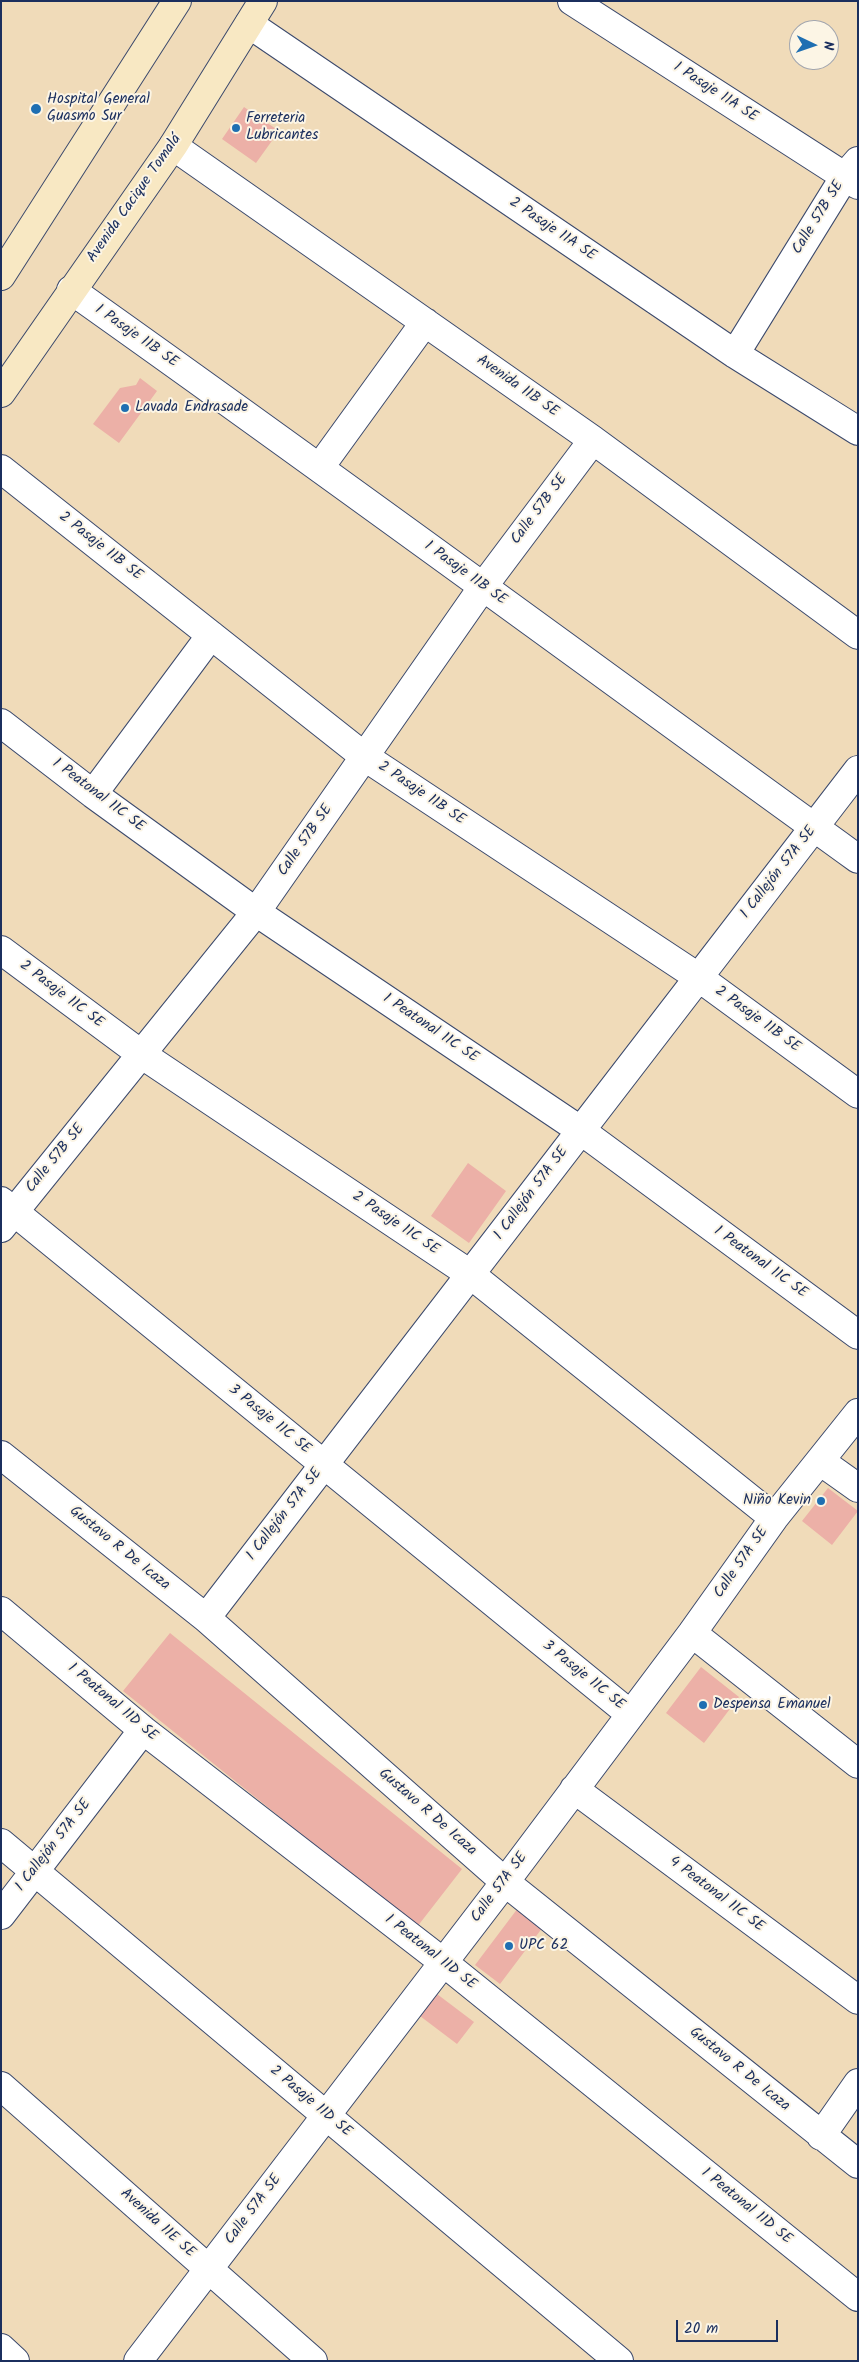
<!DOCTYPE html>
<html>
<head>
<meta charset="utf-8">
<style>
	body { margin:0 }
	#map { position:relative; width:859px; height:2362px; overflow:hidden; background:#f0dbb9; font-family:Kalam,sans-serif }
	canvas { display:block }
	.frame { position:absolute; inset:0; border:2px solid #1b2f5e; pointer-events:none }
	.north { position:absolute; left:789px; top:20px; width:50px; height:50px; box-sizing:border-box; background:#fcf5e5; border:1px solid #a2a6af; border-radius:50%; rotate:93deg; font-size:14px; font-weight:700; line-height:20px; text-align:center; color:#1b2f5e }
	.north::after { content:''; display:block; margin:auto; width:18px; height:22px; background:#1f6fb2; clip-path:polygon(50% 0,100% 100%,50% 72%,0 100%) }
	.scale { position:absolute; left:676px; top:2320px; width:102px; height:22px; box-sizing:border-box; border:2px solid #1b2f5e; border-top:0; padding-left:6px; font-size:15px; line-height:18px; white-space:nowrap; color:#1b2f5e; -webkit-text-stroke:4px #fcf5e5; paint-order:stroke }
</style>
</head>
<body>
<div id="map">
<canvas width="859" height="2362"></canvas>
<div class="frame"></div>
<div class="north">N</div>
<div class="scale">20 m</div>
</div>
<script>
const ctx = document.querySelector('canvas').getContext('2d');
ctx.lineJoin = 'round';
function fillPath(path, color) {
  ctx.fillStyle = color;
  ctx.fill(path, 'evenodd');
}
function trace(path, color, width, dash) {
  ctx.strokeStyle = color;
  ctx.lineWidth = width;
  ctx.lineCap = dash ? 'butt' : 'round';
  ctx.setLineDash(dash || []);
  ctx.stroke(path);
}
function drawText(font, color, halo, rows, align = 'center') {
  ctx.font = font + ' Kalam,sans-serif';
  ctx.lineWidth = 4;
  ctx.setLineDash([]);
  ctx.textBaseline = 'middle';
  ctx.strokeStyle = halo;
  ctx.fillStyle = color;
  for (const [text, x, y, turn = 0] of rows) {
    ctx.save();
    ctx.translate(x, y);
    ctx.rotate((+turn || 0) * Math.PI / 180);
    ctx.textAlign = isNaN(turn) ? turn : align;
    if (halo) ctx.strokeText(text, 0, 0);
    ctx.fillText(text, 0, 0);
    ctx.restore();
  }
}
const building = new Path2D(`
	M244,107L279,131L256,163L222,139Z
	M140,378L157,391L119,443L93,424L120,388L136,385Z
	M468,1163L506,1191L469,1243L431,1216Z
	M828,1488L858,1511L832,1545L802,1521Z
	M170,1633L462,1869L417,1927L123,1691Z
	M701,1667L739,1697L704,1743L666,1713Z
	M518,1908L543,1927L500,1984L475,1965Z
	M437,1994L474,2022L457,2044L420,2016Z`);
const street = new Path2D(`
	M572,1L858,185
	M249,24L735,354L858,431
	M173,146L593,440L858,635
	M71,290C335,477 595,669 858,859
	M735,354L845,176L858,161
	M320,467L425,322
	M1,469L365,757L698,977L858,1094
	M1,723L93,794L256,912L580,1130L858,1335
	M93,794L211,635
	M1,950L141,1054L470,1274L774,1518
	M1,1201L630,1714
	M1,1228L256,912L482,588L593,440
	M1,1455L206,1618L505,1882L858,2164
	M820,1461L858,1488
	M1,1611L143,1730L443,1962L858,2297
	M206,1618L858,770
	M692,1633L858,1764
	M574,1789L858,2000
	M1,1843L619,2361
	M1,1915L143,1730
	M1,2086L313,2361
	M821,2136L858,2083
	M1,2348L15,2361
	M138,2361L505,1882L692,1633L774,1518L858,1413`);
const secondary = new Path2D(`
	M1,276L177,1
	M1,393L173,146L263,1`);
const markers = [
	[36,109,6,"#1f6fb2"],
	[236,128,5,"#1f6fb2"],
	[125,408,5,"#1f6fb2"],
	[821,1501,5,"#1f6fb2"],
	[703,1705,5,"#1f6fb2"],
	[509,1946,5,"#1f6fb2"]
];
const streetNames = [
	["1 Pasaje 11A SE",715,93,33],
	["Avenida Cacique Tomalá",135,199,-55],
	["Calle 57B SE",819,218,-58],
	["2 Pasaje 11A SE",552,230,34],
	["1 Pasaje 11B SE",136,337,35],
	["Avenida 11B SE",517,387,35],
	["Calle 57B SE",540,510,-53],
	["2 Pasaje 11B SE",100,547,38],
	["1 Pasaje 11B SE",465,574,36],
	["2 Pasaje 11B SE",421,794,34],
	["1 Peatonal 11C SE",98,796,37],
	["Calle 57B SE",306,841,-55],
	["1 Callejón 57A SE",779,873,-52],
	["2 Pasaje 11C SE",61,995,37],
	["2 Pasaje 11B SE",757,1020,36],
	["1 Peatonal 11C SE",430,1029,34],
	["Calle 57B SE",56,1159,-51],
	["1 Callejón 57A SE",532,1194,-53],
	["2 Pasaje 11C SE",395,1224,34],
	["1 Peatonal 11C SE",760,1263,36],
	["3 Pasaje 11C SE",269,1420,39],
	["1 Callejón 57A SE",285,1515,-52],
	["Gustavo R De Icaza",119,1549,39],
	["Calle 57A SE",742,1563,-55],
	["3 Pasaje 11C SE",583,1676,39],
	["1 Peatonal 11D SE",112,1703,40],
	["Gustavo R De Icaza",427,1813,41],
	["1 Callejón 57A SE",54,1846,-52],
	["Calle 57A SE",500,1888,-53],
	["4 Peatonal 11C SE",716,1895,37],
	["1 Peatonal 11D SE",430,1953,38],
	["Gustavo R De Icaza",739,2070,39],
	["2 Pasaje 11D SE",310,2102,40],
	["1 Peatonal 11D SE",746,2207,39],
	["Calle 57A SE",254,2210,-53],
	["Avenida 11E SE",157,2224,42]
];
const poiNames = [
	["Hospital General",47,100],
	["Guasmo Sur",47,117],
	["Ferreteria",246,119],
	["Lubricantes",246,136],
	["Lavada Endrasade",135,408],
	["Niño Kevin",811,1501,"right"],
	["Despensa Emanuel",713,1705],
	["UPC 62",519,1946]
];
fillPath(building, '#ecb0a7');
trace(street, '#3b496c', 30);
trace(secondary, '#3b496c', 30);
trace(street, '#fff', 28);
trace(secondary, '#f8e8c3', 28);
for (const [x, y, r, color] of markers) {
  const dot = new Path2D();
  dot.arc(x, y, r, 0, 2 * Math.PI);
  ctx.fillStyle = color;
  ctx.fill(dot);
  trace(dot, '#fcf5e5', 2);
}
drawText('15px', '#1b2f5e', '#fcf5e5', streetNames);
drawText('15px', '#1b2f5e', '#fcf5e5', poiNames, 'left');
</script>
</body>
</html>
